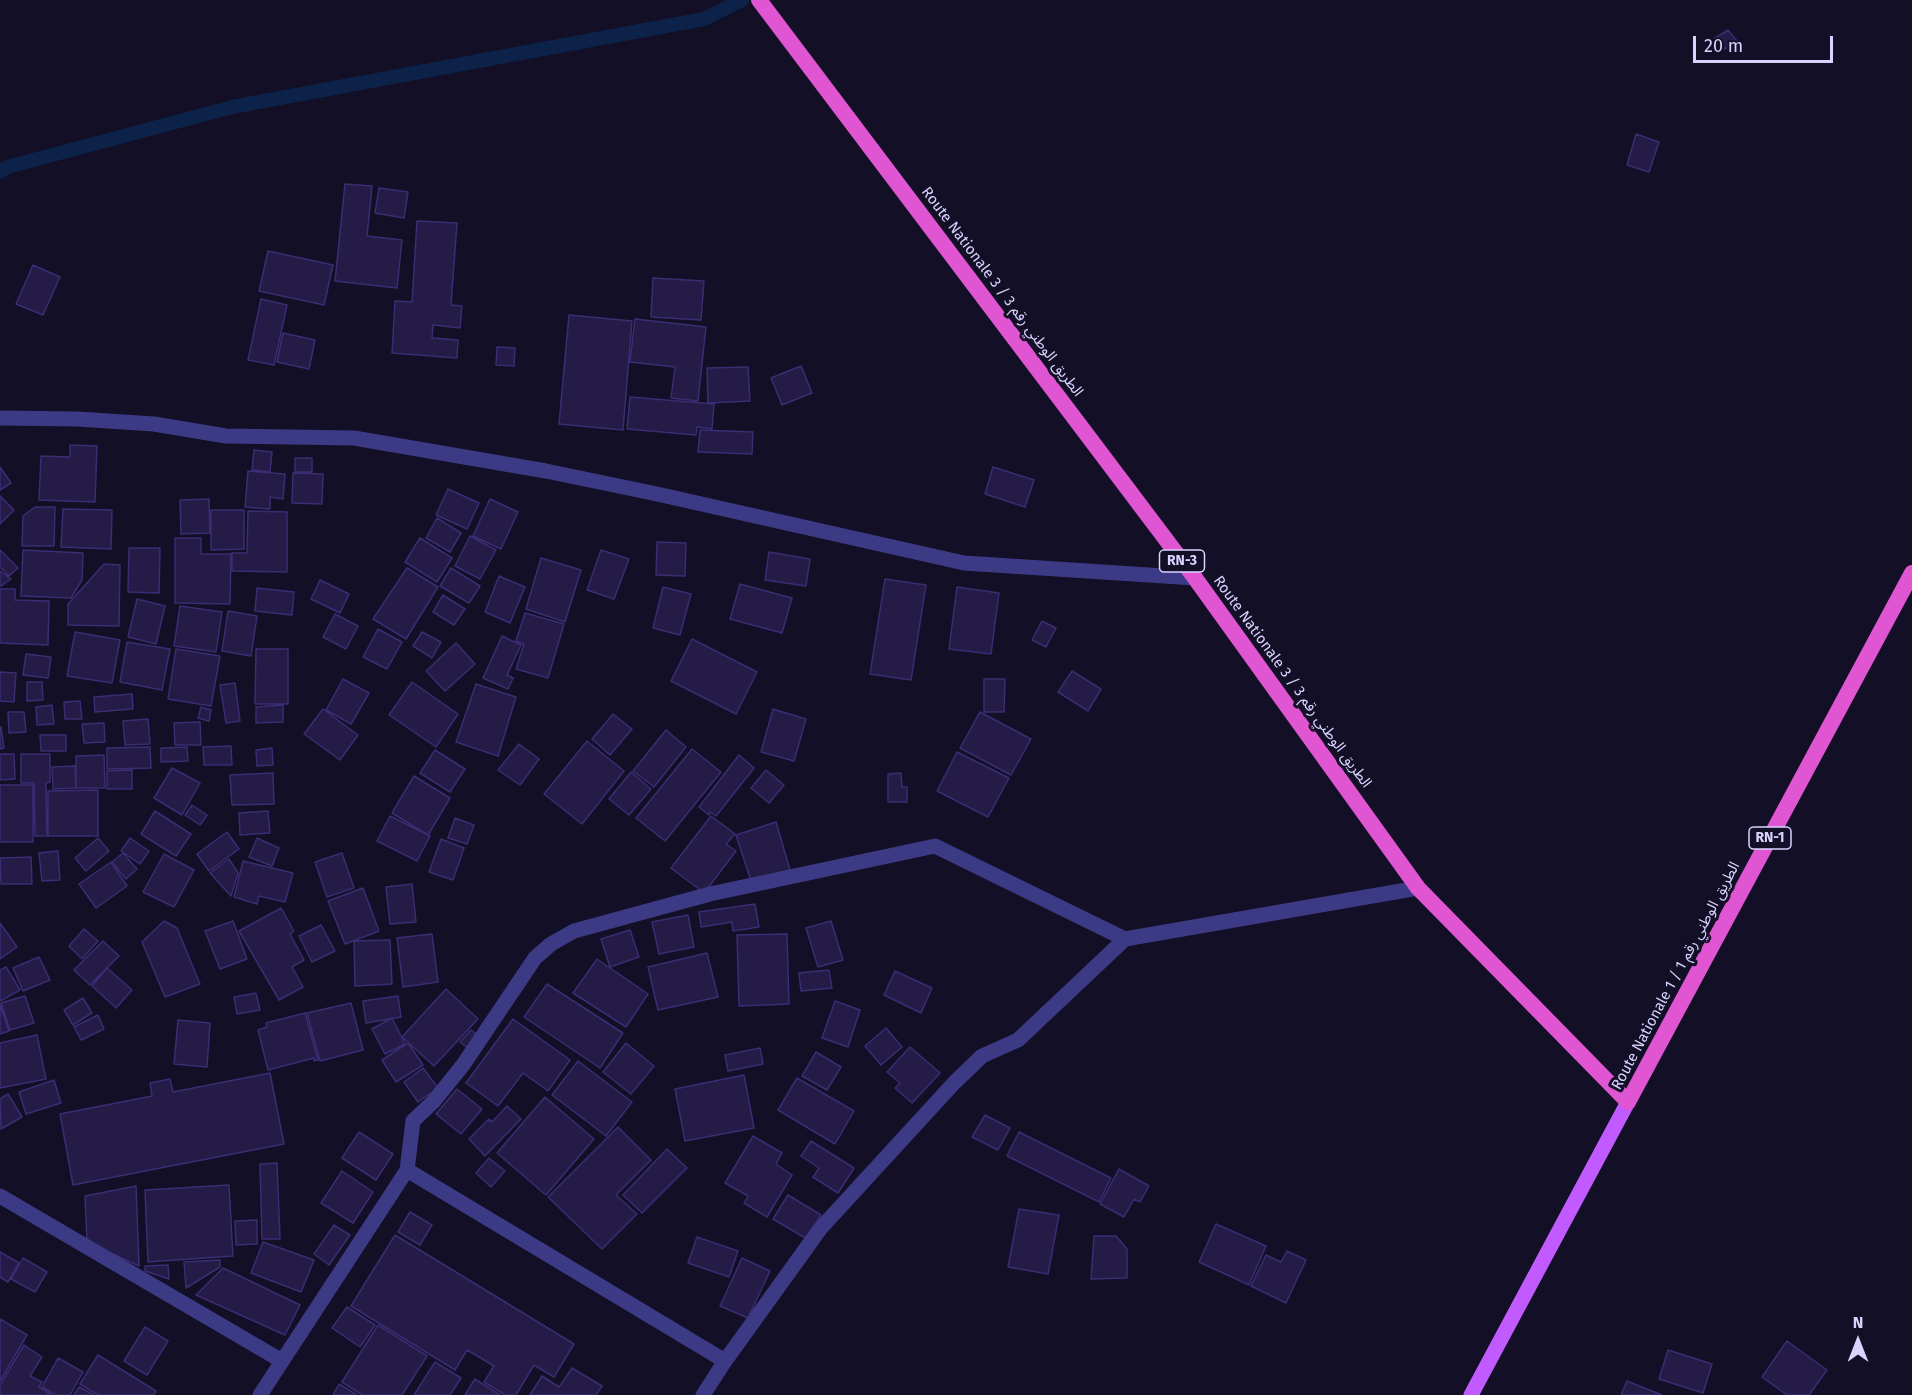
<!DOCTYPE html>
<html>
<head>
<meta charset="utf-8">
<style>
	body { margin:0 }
	#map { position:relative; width:1912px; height:1395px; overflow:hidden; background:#130f26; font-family:"Fira Sans",sans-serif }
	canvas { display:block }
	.north { position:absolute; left:1828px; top:1311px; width:60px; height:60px; -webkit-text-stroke:4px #130f26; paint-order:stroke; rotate:0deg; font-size:16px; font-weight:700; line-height:24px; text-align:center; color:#d9d4ff }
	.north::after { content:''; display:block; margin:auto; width:21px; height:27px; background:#d9d4ff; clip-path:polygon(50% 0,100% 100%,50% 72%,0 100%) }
	.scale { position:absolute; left:1693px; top:36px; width:140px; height:27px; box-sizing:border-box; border:3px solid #d9d4ff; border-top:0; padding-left:8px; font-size:18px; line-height:21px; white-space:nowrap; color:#d9d4ff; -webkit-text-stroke:4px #130f26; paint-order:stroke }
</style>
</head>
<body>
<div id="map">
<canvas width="1912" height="1395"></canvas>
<div class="north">N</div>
<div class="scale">20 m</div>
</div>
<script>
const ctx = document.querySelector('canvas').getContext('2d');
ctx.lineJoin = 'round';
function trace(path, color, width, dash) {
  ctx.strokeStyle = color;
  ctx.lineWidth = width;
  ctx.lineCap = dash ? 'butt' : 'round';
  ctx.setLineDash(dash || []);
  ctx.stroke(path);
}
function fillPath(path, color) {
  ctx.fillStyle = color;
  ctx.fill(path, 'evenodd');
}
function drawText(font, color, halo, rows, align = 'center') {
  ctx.font = font + ' "Fira Sans","Noto Sans Arabic",sans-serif';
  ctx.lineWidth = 6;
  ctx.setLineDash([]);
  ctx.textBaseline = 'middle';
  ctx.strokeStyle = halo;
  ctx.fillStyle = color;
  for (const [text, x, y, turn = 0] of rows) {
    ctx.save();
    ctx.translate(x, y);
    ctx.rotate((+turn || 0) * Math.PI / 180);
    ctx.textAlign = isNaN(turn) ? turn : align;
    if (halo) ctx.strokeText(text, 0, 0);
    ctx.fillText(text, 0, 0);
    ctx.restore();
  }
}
const stream = new Path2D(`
	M0,172L7,167L232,107L704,19L742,0`);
const building = new Path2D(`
	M1728,30L1737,41L1725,49L1715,38Z
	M1636,134L1659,142L1649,172L1627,165Z
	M345,184L372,186L367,236L402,240L397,288L335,281Z
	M379,188L408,192L404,218L375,213Z
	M417,221L457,223L451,305L462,306L460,328L433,325L432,338L458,340L457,358L392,353L395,301L412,302Z
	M268,251L333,265L324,305L259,291Z
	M33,265L60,277L43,315L16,304Z
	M653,278L704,281L701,320L651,317Z
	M261,299L287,305L274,365L248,360Z
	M569,315L632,321L623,430L559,424Z
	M635,319L706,327L698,401L671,398L675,367L630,362Z
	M283,333L315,340L309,369L277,362Z
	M497,347L515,348L514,366L496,365Z
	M801,366L812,393L782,405L771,378Z
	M748,367L750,401L708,403L707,368Z
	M630,397L714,404L712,429L697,427L696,435L627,429Z
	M700,430L753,432L752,454L698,452Z
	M70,445L97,446L95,502L39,500L41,456L70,457Z
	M254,450L272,452L270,472L252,470Z
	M295,458H312V472H295Z
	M0,467L11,483L0,490Z
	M993,467L1034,480L1025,507L985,494Z
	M248,471L285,474L283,499L270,497V509L245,507Z
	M293,473L323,474L322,504L292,503Z
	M448,489L479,503L467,529L436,515Z
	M0,496L14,510L0,524Z
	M209,499L210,533L181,534L180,500Z
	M490,499L518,512L501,549L473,536Z
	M35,507H55L54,546H22L23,516Z
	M63,509L112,510L111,549L61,547Z
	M211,510H244V549L211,550Z
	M248,511L287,512V572L232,571V553H247Z
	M437,518L461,533L450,552L426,538Z
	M470,536L496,550L480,579L455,566Z
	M175,538H201V554H231L230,604L175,603Z
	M420,538L452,558L437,582L405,562Z
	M657,542L686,543L685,576L656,575Z
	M129,548H160L159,593L128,592Z
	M0,550L18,568L9,576L0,567Z
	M23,550L83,553L82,580L71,598L21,596Z
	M601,550L629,559L614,599L587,590Z
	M769,552L810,559L806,586L765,580Z
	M541,558L581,570L565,622L526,609Z
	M104,564L120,565L119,626L68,625V604Z
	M407,568L438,587L406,639L373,619Z
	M451,568L480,586L469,603L440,586Z
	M0,571L11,579L1,586H0Z
	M499,576L525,587L510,623L485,612Z
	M885,579L926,585L911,680L870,674Z
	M320,580L349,594L340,613L311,599Z
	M740,584L792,598L782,633L730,619Z
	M663,587L691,594L680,635L653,628Z
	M957,587L999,593L991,654L949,649Z
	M257,588L294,592L292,615L255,611Z
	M0,589H15V600L49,601L48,645L0,643Z
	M443,595L465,609L454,625L433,612Z
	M137,599L165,606L156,644L128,637Z
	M180,606L222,612L216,652L174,646Z
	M228,611L257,616L251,656L222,651Z
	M525,613L564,624L548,678L516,669L524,644L516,641Z
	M335,614L358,626L346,649L323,637Z
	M1042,621L1056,628L1046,647L1032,640Z
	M378,629L402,642L387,669L363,657Z
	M75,632L120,640L112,683L67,676Z
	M422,632L441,642L432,658L413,646Z
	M502,636L521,645L507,675L513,678L508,689L483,678Z
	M692,639L757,672L736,714L671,681Z
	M127,642L170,649L162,690L120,682Z
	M456,643L475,664L445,691L426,671Z
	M176,649L220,656L211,706L168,699Z
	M256,649H288V704H255Z
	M26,654L51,657L48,678L23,675Z
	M1072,671L1101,689L1088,711L1058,692Z
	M0,672L16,673L14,702L0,701Z
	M343,679L369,693L351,724L326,710Z
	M984,679H1005L1004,712H984Z
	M27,682H42L43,700L27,701Z
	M412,682L458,714L436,747L389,715Z
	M235,683L240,721L226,723L220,685Z
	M476,684L516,697L498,756L456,742Z
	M132,694L133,709L95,712L94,697Z
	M80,701L82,719H65L64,702Z
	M52,705L54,724L37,725L36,707Z
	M283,705V722L256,723V707Z
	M201,707L211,710L209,721L198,718Z
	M323,709L358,735L340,760L304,734Z
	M773,709L806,719L794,761L761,752Z
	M8,712H24L26,732L9,733Z
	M980,712L1031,739L1011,775L960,748Z
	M613,714L632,729L610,755L592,739Z
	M148,719L150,744L125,745L123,721Z
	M200,722L201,745H175L174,723Z
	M104,723L105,742L84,743L82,724Z
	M0,727H1L4,748L0,749Z
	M666,730L686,747L654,787L633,771Z
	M40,735H66V751H41Z
	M587,741L624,771L582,824L544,794Z
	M519,744L539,759L520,785L498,770Z
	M231,746L232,765H204L203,747Z
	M150,747L151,768L107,769V748Z
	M187,747L188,761L161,762V748Z
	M272,748L273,765L257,766L256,750Z
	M692,749L721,772L665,841L636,818Z
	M435,750L465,769L450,792L420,773Z
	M957,752L1009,778L988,817L937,791Z
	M0,754H14L15,779L0,780Z
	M21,754H50V782L46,783L47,836H35L34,783H21Z
	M104,755L105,788H76V756Z
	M739,755L754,768L716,816L710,812L709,815L699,807Z
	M75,766L76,788L53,789L52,767Z
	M172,768L200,783L182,815L154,798Z
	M132,770V789H107V771Z
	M766,770L784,785L769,803L751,788Z
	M631,772L651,789L629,815L609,799Z
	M273,773L274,804L232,805L230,775Z
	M901,773L902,787H907V802H888V774Z
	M414,776L450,798L428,835L392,813Z
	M0,785H33V842H0Z
	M98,790V836H48V791Z
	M192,805L207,815L200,825L185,815Z
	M155,811L191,834L176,856L141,834Z
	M268,811L270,833L240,835L239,813Z
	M390,816L430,836L417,861L377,841Z
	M711,816L735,834L726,844L736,851L704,893L671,868Z
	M455,818L474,825L467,844L448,838Z
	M776,822L790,870L751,881L736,835Z
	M227,832L239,849L209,871L197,854Z
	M98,838L109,851L86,871L75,858Z
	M130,838L149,851L140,864L121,851Z
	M257,838L279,848L272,866L249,857Z
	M441,839L464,848L453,880L429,872Z
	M58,851L60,880L42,881L39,853Z
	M123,853L137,869L126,879L112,862Z
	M342,853L354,888L327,897L315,862Z
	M164,854L194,870L174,907L143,892Z
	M31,857L32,884H1L0,858Z
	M229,859L238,873L231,896L210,873Z
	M243,861L293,873L285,902L259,896L257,904L234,897Z
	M111,862L127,886L96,908L79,884Z
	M412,884L416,922L390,924L386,887Z
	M363,888L379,931L345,944L328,901Z
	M755,904L759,927L733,931L732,922L701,927L699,912Z
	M281,908L294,931L290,934L304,960L292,967L303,987L279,1000L239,931Z
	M688,915L694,947L659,954L652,922Z
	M164,921L177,928L200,984L165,997L142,942Z
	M233,921L247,959L220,969L205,931Z
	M831,921L843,960L818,967L806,928Z
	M0,923L17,947L0,959Z
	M321,925L335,951L312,962L299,936Z
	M84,929L98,941L82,959L69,946Z
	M630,930L639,957L610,967L601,939Z
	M432,934L438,982L403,987L397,938Z
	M787,934L789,1004L739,1006L737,935Z
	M390,940L392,984L355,986L354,941Z
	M103,941L119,956L90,985L74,970Z
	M707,953L718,997L658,1010L648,967Z
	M39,957L50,980L23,991L13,968Z
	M597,959L648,994L626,1027L573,993Z
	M6,967L20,990L0,1001V970Z
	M107,968L132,990L116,1008L92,986Z
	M829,970L832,988L801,991L799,973Z
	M895,971L932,988L921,1013L884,995Z
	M547,984L623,1033L600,1068L524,1017Z
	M446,989L478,1019L434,1066L402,1037Z
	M256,993L260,1010L237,1014L234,997Z
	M25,996L34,1023L10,1030L1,1003Z
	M398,996L401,1017L366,1023L363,1001Z
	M83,998L92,1013L73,1025L64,1010Z
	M835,1001L860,1010L848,1047L822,1038Z
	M351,1003L363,1050L320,1061L307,1013Z
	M0,1005L9,1031L0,1034Z
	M305,1013L318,1060L314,1061V1058L268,1070L258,1030L267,1027L266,1023Z
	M98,1015L104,1029L81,1040L74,1027Z
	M392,1018L405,1044L385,1054L372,1029Z
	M513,1019L570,1060L548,1091L523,1073L498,1106L466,1083Z
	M178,1020L210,1023L207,1067L174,1064Z
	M886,1028L902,1047L881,1065L865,1046Z
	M471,1030L479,1036L469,1049L460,1042Z
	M37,1035L46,1079L0,1088V1043Z
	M408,1043L423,1065L396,1082L382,1060Z
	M626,1043L654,1066L631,1094L603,1072Z
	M910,1047L940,1073L912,1103L895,1088L900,1083L887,1072Z
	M760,1048L763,1064L728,1071L725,1055Z
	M816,1052L841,1067L827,1090L802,1076Z
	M578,1061L632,1102L606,1136L552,1095Z
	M423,1068L438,1088L418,1102L404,1082Z
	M270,1073L284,1144L73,1185L60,1114L152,1096L150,1083L170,1079L173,1092Z
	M744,1075L754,1128L685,1141L675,1089Z
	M797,1078L854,1111L835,1144L778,1110Z
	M54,1080L61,1103L26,1114L19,1092Z
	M457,1089L482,1109L461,1134L436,1114Z
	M8,1094L22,1117L1,1129L0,1099Z
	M545,1097L594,1139L546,1195L497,1153Z
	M507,1106L521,1119L485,1156L469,1139L489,1119L492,1122Z
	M985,1115L1010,1128L998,1150L972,1137Z
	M618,1127L651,1160L616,1195L637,1214L602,1249L548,1197Z
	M359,1132L393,1154L376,1180L342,1158Z
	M1019,1132L1111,1178L1099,1202L1007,1156Z
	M753,1136L782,1153L776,1164L792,1175L767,1217L744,1203L748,1196L725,1183Z
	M811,1141L854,1168L838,1193L813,1177L819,1168L801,1156Z
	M667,1149L687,1168L642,1213L623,1195Z
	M489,1158L505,1171L491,1187L476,1173Z
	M277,1163L280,1239H262L260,1164Z
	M1119,1169L1149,1186L1140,1202L1134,1199L1124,1217L1100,1204Z
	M342,1171L373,1192L353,1223L321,1203Z
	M229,1185L233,1256L148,1262L145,1190Z
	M136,1186L139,1266L87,1242L85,1196Z
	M788,1195L821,1215L807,1239L773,1219Z
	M1019,1209L1059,1215L1048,1274L1008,1267Z
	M410,1212L432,1225L420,1245L398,1232Z
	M257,1220V1244L236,1245L235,1221Z
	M1216,1224L1266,1246L1249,1285L1199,1262Z
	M334,1225L350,1235L329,1265L314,1254Z
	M395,1235L574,1344L554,1377L534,1365L516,1395H505L484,1382L494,1366L467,1350L455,1370L351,1306Z
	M1094,1236H1116L1127,1249V1278L1091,1279Z
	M697,1237L738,1251L729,1277L688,1263Z
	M263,1242L314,1260L301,1292L251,1273Z
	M1287,1251L1306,1260L1286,1303L1251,1286L1266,1255L1281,1262Z
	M0,1252L19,1263L8,1282L0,1277Z
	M23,1258L47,1272L35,1292L11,1279Z
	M742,1258L770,1271L748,1318L720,1306Z
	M220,1260V1267L186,1288L184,1262Z
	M168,1265L169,1279L145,1271V1266Z
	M223,1268L300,1305L285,1335L196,1295Z
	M347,1307L375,1325L360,1347L332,1328Z
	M0,1319L27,1335L0,1381Z
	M378,1325L427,1356L402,1395H362L342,1382Z
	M145,1327L168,1341L147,1375L124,1361Z
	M1787,1341L1827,1370L1809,1395H1787L1762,1377Z
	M24,1345L42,1357L30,1376L42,1382L39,1387L52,1395H0V1385Z
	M1668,1350L1712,1364L1703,1393L1659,1379Z
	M98,1355L156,1391L154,1395H98L80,1384Z
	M58,1358L83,1372L70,1395H56L42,1387Z
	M435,1362L461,1378L450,1395H414Z
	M572,1368L602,1386L596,1395H530L542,1376L559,1387Z
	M475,1379L500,1395H465Z
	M1627,1381L1662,1395H1621Z
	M339,1384L357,1395H333Z
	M79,1387L94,1395H74Z`);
const minor = new Path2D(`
	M0,418L77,419L154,424L226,436L354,438L546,471L657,494L964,563L1195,578
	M407,1170L725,1361
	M0,1196L282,1361
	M260,1395L407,1170L413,1121L434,1101L463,1065L535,958L551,944L574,931L710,894L935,846L1125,939L1418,888
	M703,1395L725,1361L820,1229L954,1083L982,1056L1018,1040L1125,939`);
const primary = new Path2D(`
	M1471,1395L1628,1102`);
const trunk = new Path2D(`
	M759,0L1195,578L1418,888L1628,1102L1912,573`);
const shields = [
	[1182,561,45],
	[1770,838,42]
];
const shieldNames = [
	["RN-3",1182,561],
	["RN-1",1770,838]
];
const streetNames = [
	["Route Nationale 3 / الطريق الوطني رقم 3",1002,292,53],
	["Route Nationale 3 / الطريق الوطني رقم 3",1292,682,54],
	["Route Nationale 1 / الطريق الوطني رقم 1",1676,976,-62]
];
trace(stream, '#0c2248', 14);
fillPath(building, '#241b47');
trace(building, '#3b2d73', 1.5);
trace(minor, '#3d3a85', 15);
trace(primary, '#c25bff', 15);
trace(trunk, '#e055d1', 16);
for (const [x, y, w] of shields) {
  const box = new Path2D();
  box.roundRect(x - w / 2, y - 11, w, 22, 4.5);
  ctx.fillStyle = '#130f26';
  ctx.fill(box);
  trace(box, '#d9d4ff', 1.5);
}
drawText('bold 14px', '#d9d4ff', null, shieldNames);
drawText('15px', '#d9d4ff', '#130f26', streetNames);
</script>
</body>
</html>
